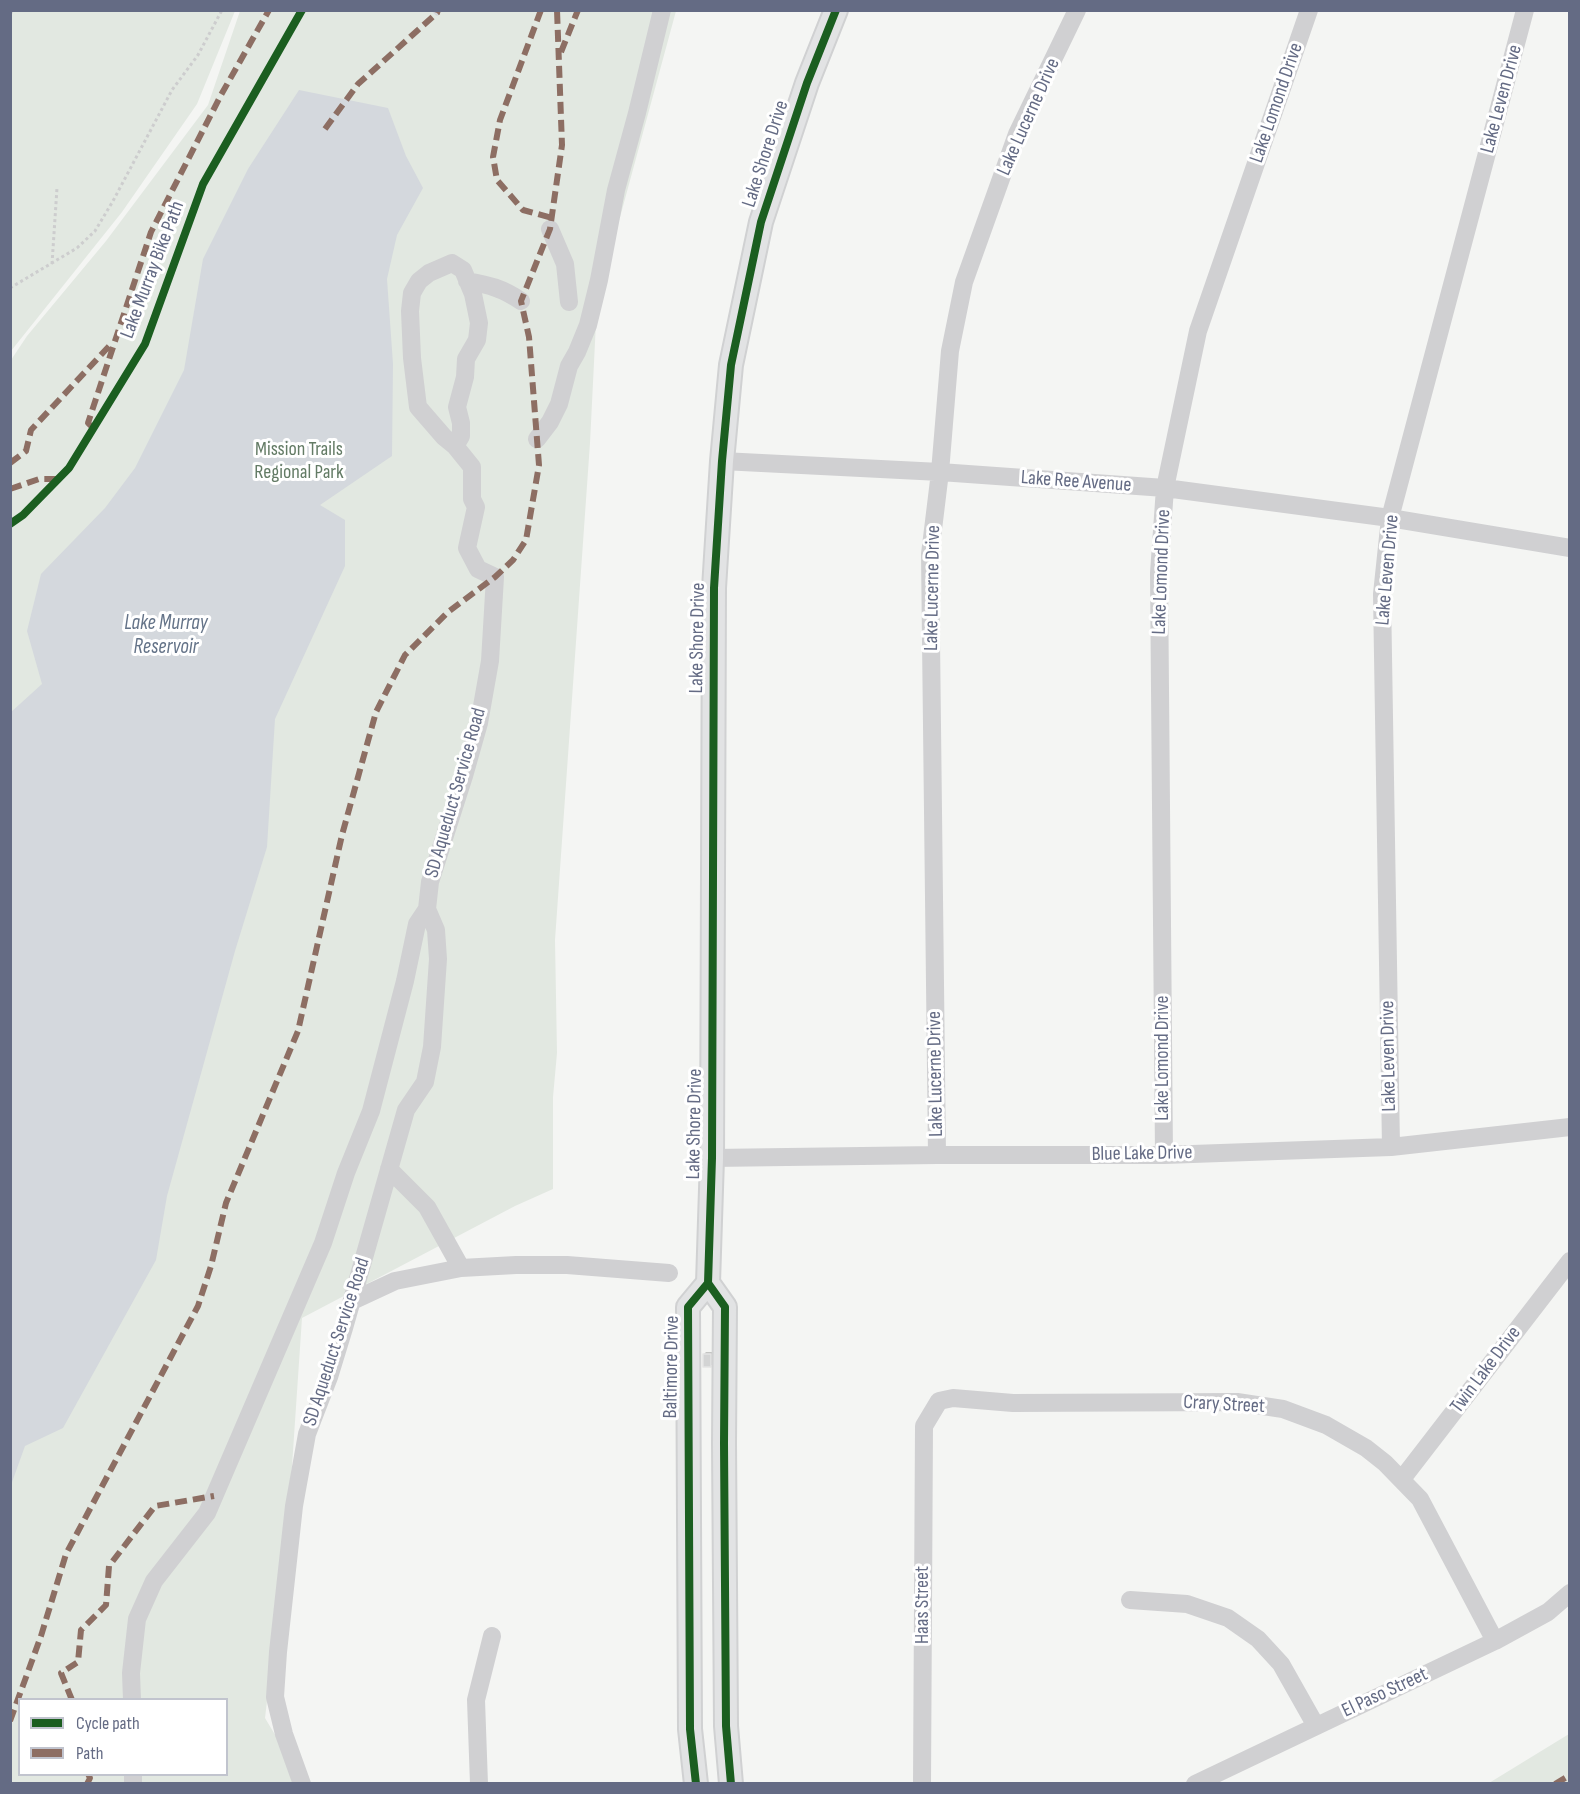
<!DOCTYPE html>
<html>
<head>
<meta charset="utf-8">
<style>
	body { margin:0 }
	#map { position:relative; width:1580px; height:1794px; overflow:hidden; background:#f4f5f3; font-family:"Sofia Sans Condensed",sans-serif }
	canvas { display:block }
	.frame { position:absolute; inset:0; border:12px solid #646b84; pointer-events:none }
	.legend { position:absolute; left:18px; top:1698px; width:210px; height:78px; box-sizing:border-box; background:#fff; border:2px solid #c1c4ce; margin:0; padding:8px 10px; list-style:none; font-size:18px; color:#646b84 }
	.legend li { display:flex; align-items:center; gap:12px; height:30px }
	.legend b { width:30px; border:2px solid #c1c4ce }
</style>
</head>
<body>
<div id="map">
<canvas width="1580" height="1794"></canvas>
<div class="frame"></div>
<ul class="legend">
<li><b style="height:8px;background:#1b5e20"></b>Cycle path</li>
<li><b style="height:8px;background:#8d6e63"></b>Path</li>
</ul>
</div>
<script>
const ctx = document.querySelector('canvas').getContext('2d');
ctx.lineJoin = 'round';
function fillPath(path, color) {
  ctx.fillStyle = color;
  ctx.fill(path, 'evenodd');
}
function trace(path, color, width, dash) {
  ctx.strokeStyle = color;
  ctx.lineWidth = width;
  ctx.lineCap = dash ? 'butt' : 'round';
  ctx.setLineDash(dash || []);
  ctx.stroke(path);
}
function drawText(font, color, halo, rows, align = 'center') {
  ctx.font = font + ' "Sofia Sans Condensed",sans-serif';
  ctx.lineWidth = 6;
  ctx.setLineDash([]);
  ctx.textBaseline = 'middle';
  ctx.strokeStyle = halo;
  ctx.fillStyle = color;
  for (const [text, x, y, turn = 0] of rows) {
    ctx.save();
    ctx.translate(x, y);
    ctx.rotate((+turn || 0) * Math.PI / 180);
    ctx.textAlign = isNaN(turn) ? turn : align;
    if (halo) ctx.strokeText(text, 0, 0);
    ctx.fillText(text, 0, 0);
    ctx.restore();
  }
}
const green = new Path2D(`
	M11,10L235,11L197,104L122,212L11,351Z
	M240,11H676L597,302L590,443L555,940L557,1053L553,1097V1189L515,1206L302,1318L288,1525L265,1718L304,1783L11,1784V360L27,336L106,241L208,105ZM20,1700H226V1774H20Z
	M1569,1734V1783H1489Z`);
const water = new Path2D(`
	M299,90L388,108L406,156L423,188L397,235L387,279L393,364L392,456L320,505L345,520V566L275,719L267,847L235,951L167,1196L156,1260L63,1428L25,1446L11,1485L10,713L42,684L27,631L41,574L105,508L135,468L184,370L203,259L248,169Z`);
const shadow = new Path2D(`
	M706,1352H713V1364L710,1366L704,1354Z`);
const stream = new Path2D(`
	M434,10L437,13`);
const building = new Path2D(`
	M703,1354H711V1367H703Z`);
const path = new Path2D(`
	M10,14L13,10
	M52,264L57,188
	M10,288L77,248L95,231L113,201L172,90L198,55L222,10`);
const minor = new Path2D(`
	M550,229L565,264L569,302
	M467,281C489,285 502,288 521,301
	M537,439L550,422L559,404L569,366L577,352L588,325L599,280L616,190L637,113L662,10
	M722,461L940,472L1165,488L1390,518L1570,548
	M1391,1147L1382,594L1390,518L1525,10
	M937,1155L930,554L940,472L950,351L964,282L1017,134L1077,10
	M1164,1155L1159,573L1165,488L1198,331L1309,10
	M712,1158L937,1155H1164L1391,1147L1570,1127
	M389,1169L427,1207L461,1268
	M352,1301L395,1281L461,1268L516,1265H567L669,1273
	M1402,1479L1570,1261
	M1130,1600L1187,1604L1228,1618L1258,1639L1281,1664L1316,1726
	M132,1700L131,1673L137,1619L154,1581L207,1513L323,1243L346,1173L371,1111L405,981L417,924L427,909L430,882L464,776L479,723L490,661L495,577L478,569L467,548L476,507L472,499V467L455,446L444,437L418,407L412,358L410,311L412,293L419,281L429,273L452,263L463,270L473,294L479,323L477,340L466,359L465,377L457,407L461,423V436L455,446
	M133,1774V1784
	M302,1784L284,1734L275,1697L278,1652L294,1506L307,1434L329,1377L344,1328L406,1110L425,1082L432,1047L438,959L436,930L427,909
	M479,1784L476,1700L492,1636
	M922,1784L924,1426L939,1401L953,1398L1013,1403L1237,1402L1283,1409L1326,1425L1366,1448L1385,1463L1420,1499L1495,1641
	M1195,1784L1495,1641L1548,1612L1570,1593`);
const major = new Path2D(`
	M708,1283L712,1158L714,588L722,461L731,365L761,222L807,83L836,10
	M708,1283L725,1307L724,1443L726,1726L731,1784
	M696,1784L690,1729L688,1307L708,1283`);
const quiet = new Path2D(`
	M541,10L500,120L493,157L497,180L523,210L552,218
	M561,52L578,10
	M325,129L358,84L437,13L438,10
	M91,426L88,423L151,232L221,95L269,10
	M10,463L26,451L31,430L113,342
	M10,489L39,479H59
	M72,1700L61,1673L78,1662L81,1630L106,1605L109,1566L155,1506L214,1496
	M10,1721L41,1636L66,1554L198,1306L211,1266L226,1203L298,1031L342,835L376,712L405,655L448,612L495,577L513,560L526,540L539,465L529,337L521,301L550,229L562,145L557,10
	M87,1784L90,1778L88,1774
	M1555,1784L1570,1775`);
const cycleway = new Path2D(`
	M10,524L23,515L69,468L145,344L203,184L302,10
	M708,1283L712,1158L714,588L722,461L731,365L761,222L807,83L836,10
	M708,1283L725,1307L724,1443L726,1726L731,1784
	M696,1784L690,1729L688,1307L708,1283`);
const streetNames = [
	["Lake Leven Drive",1502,99,-75],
	["Lake Lomond Drive",1277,103,-71],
	["Lake Lucerne Drive",1029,117,-66],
	["Lake Shore Drive",766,154,-72],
	["Lake Murray Bike Path",153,270,-69],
	["Lake Ree Avenue",1076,482,4],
	["Lake Leven Drive",1388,570,-85],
	["Lake Lomond Drive",1162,572,-88],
	["Lake Lucerne Drive",933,588,-89],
	["Lake Shore Drive",698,638,-89],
	["SD Aqueduct Service Road",456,793,-74],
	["Lake Leven Drive",1389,1056,-91],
	["Lake Lomond Drive",1163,1058,-90],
	["Lake Lucerne Drive",936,1074,-91],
	["Lake Shore Drive",695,1124,-89],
	["Blue Lake Drive",1142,1154,-1],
	["SD Aqueduct Service Road",337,1342,-72],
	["Baltimore Drive",672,1367,-89],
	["Twin Lake Drive",1486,1370,-53],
	["Crary Street",1224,1405,3],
	["Haas Street",923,1605,-90],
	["El Paso Street",1385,1693,-25]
];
const parkNames = [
	["Mission Trails",299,450],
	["Regional Park",299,473]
];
const waterNames = [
	["Lake Murray",166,624],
	["Reservoir",166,648]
];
fillPath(green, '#e2e8e1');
fillPath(water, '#d4d8dd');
fillPath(shadow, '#0003');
trace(stream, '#d4d8dd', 5);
fillPath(building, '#d3d4d4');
trace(building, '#e4e4e3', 1.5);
trace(major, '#d0d1d2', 26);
trace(path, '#cdcdce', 3, [3, 3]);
trace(minor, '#d0d0d2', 18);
trace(major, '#e2e3e4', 22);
trace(quiet, '#8d6e63', 6, [12, 6]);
trace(cycleway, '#1b5e20', 8);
drawText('20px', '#646b84', '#fff', streetNames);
drawText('20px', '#637b65', '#fff', parkNames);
drawText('italic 21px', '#647388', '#fff', waterNames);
</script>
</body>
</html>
